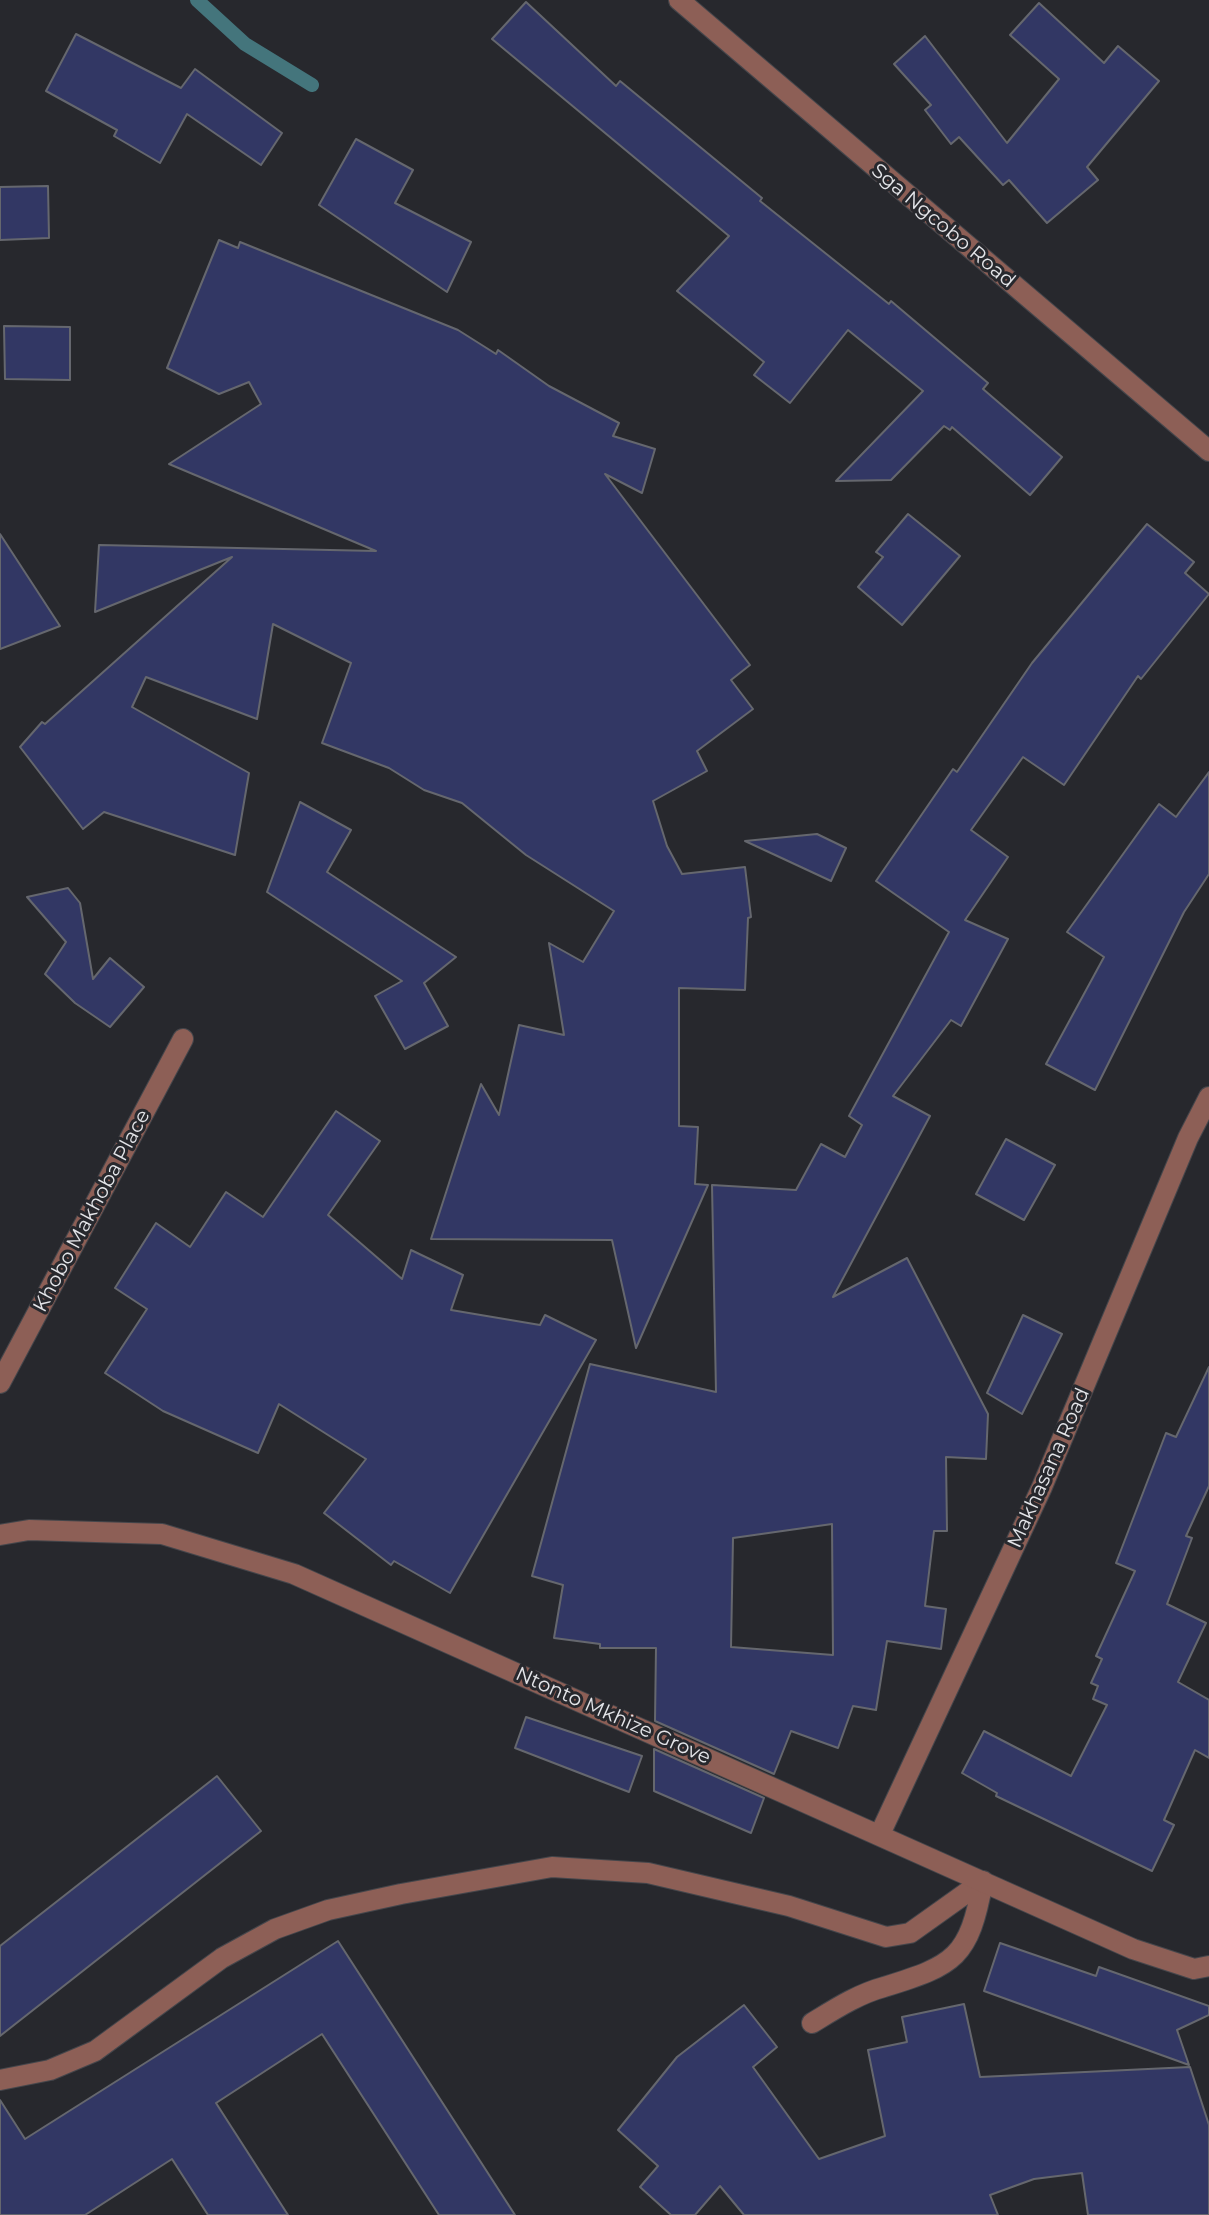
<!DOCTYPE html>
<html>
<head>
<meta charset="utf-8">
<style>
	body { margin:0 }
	canvas { display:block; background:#27282d }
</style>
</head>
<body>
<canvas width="1209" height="2215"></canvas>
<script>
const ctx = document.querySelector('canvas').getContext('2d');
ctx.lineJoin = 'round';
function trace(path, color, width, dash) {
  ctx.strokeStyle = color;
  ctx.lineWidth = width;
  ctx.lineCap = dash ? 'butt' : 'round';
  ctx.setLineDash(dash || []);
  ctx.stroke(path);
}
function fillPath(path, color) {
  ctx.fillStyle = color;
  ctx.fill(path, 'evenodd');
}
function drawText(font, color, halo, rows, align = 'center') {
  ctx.font = font + ' Montserrat,sans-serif';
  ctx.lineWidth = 6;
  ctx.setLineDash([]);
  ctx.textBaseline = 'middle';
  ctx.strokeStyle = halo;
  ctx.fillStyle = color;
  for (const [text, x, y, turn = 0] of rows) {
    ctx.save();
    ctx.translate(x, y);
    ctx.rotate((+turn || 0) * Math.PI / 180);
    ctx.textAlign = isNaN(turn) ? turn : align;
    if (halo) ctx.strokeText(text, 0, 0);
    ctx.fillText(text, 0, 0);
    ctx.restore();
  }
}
const stream = new Path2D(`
	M197,0L245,44L312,85`);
const building = new Path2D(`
	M526,2L616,86L620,81L762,198L760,201L889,304L891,301L988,383L983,389L1062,457L1030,495L952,427L950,430L944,426L891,480L836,481L923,391L848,330L790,403L754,375L764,362L677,291L729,236L492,39Z
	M1039,3L1104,63L1118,46L1159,81L1087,167L1098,180L1047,223L1009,180L1003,185L959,137L951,144L925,110L931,105L894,64L925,36L1007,143L1059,79L1010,35Z
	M76,34L181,88L195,69L282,133L261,165L187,114L160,163L114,136L117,130L46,91Z
	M356,139L413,170L395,203L471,242L447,292L319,205Z
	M48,186L49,238L0,240V187Z
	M219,240L238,248L240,242L458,330L496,354L498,350L549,386L619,423L613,436L655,449L642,493L605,474L750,665L731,680L753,709L697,751L707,771L653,801L667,846L682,874L745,867L751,917L748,918L745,990L679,988V1126L698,1127L695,1184L708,1185L636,1348L612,1240L431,1239L481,1084L499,1115L519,1025L564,1035L549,943L583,962L614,911L526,855L462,803L424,790L389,768L322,743L351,663L273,624L257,719L146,677L132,707L249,773L235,855L104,812L83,829L20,747L42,722L45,724L232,557L95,612L99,545L376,551L169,464L261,404L249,382L219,394L167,368Z
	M4,326L70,327V380L5,379Z
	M908,514L960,556L902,625L858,587L883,557L876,552Z
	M1147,524L1194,562L1185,573L1209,594L1141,679L1138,676L1064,785L1023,757L971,830L1008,857L965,920L1008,939L961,1026L951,1020L893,1096L930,1116L833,1297L907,1258L988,1414L986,1459L946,1457L947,1531H934L925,1606L946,1609L941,1649L887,1641L876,1710L853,1706L838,1748L791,1731L774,1774L655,1721L656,1648H600V1644L554,1638L563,1585L532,1576L590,1364L716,1392L712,1185L796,1190L821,1144L845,1157L862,1125L849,1116L949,932L876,881L953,769L957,772L1032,663ZM832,1524L833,1655L731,1647L733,1538Z
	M0,534L60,626L0,649Z
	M1209,772V874L1184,912L1095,1090L1046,1064L1104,957L1067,932L1159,804L1176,817Z
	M300,802L351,830L327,872L456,957L424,983L448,1026L405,1049L375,996L402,981L267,892Z
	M817,834L846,848L831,881L745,841Z
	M68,888L80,903L93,979L110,958L144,987L110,1027L75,1003L45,974L66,942L27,897Z
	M336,1111L380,1141L328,1215L402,1279L411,1250L463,1275L451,1310L540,1325L545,1315L596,1340L450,1593L394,1561L391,1565L324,1513L366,1459L279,1404L258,1453L163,1411L105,1373L147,1309L115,1288L156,1223L190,1247L226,1192L263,1217Z
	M1006,1139L1055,1165L1024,1220L976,1194Z
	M1023,1315L1062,1334L1022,1414L987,1393Z
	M1209,1367V1486L1186,1536L1192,1538L1167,1604L1206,1623L1178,1682L1209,1700V1758L1195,1750L1164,1820L1174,1825L1152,1871L996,1796L997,1793L962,1773L984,1731L1071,1776L1107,1705L1093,1699L1098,1686L1091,1683L1102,1659L1096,1656L1135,1571L1116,1563L1166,1433L1176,1437Z
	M526,1717L642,1756L629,1792L515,1748Z
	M654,1749L764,1798L751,1833L654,1791Z
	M217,1776L261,1831L0,2036V1946Z
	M338,1941L515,2215H439L322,2034L216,2103L288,2215H208L172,2159L85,2215H0V2100L25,2139Z
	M1000,1943L1096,1976L1099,1967L1209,2006V2015L1177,2030L1189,2065L984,1991Z
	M964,2004L980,2077L1190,2067L1209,2125V2215H1088L1082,2173L1034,2179L990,2195L998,2215H744L720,2186L695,2215H671L640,2187L658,2166L618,2130L677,2057L744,2005L777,2047L753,2067L819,2159L885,2136L868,2050L907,2042L902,2017Z`);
const lane = new Path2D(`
	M812,2023C835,2009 858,1994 884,1987C955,1965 969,1958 983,1881
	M0,2080L50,2070L95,2051L222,1958L275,1929L328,1910L401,1894L552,1867L648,1873L789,1906L886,1937L910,1933L983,1881`);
const street = new Path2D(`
	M679,0L1209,451
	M0,1383L183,1039
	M0,1535L29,1530L162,1534L294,1574L1133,1949L1194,1969L1209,1966
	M880,1834L1042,1487L1188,1138L1209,1097`);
const streetNames = [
	["Sga Ngcobo Road",943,226,40],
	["Khobo Makhoba Place",92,1211,-62],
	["Makhasana Road",1049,1468,-66],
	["Ntonto Mkhize Grove",613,1716,24]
];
trace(stream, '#44757c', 14);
fillPath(building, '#323764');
trace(building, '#65676e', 2);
trace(lane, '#45464b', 22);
trace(street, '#45464b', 22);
trace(lane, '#8d5f56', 20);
trace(street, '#8d5f56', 20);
drawText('20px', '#e4e5e9', '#27282d', streetNames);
</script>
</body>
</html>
